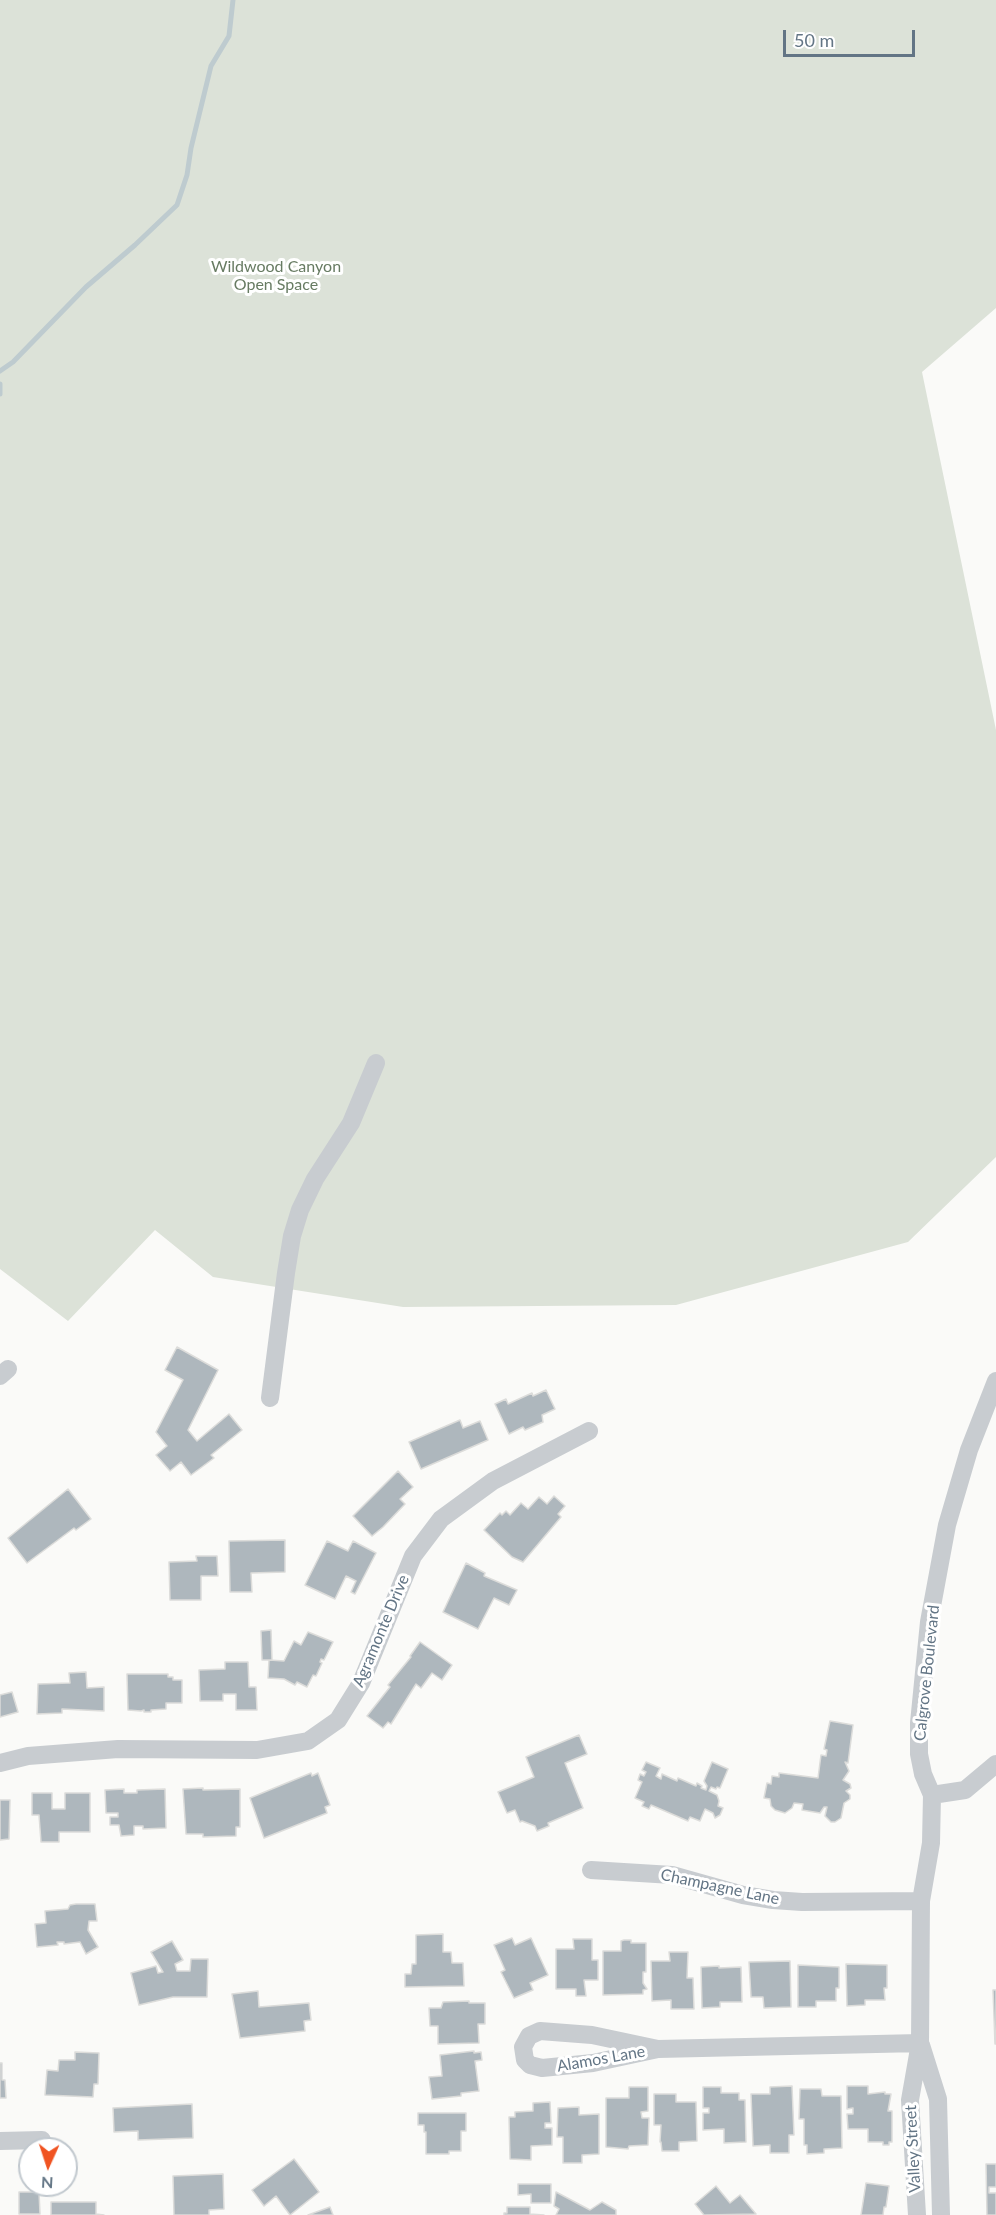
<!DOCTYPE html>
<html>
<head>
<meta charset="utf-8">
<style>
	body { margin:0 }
	#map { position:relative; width:996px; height:2215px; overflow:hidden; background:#fafaf8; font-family:Lato,sans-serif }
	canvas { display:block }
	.north { position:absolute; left:18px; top:2137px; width:60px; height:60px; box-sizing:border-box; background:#fff; border:2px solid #c1c8ce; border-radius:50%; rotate:183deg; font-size:16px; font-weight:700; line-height:24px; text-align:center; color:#637585 }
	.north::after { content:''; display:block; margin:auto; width:21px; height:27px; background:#f05422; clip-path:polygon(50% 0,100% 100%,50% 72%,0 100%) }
	.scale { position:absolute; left:783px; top:30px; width:132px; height:27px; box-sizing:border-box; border:3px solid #637585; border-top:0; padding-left:8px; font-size:18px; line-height:21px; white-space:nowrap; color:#637585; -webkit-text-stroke:4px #fff; paint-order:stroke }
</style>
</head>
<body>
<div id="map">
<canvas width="996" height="2215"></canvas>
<div class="north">N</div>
<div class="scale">50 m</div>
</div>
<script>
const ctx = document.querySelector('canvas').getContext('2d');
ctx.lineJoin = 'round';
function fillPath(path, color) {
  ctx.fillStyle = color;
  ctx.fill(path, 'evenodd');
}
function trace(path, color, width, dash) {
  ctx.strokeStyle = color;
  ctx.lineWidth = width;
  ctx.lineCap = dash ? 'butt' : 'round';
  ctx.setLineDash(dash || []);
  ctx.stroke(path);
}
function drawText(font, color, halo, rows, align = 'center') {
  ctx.font = font + ' Lato,sans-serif';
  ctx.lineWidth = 6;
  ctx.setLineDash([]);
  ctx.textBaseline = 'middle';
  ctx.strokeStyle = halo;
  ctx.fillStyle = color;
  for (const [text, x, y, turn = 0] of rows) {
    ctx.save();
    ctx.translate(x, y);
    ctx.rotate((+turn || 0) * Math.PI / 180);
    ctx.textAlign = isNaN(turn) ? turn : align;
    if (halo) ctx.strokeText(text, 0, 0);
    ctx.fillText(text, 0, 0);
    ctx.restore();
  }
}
const green = new Path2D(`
	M0,0H996V308L922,372L996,730V1157L908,1242L676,1305L403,1307L213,1277L155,1230L68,1321L0,1269Z`);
const stream = new Path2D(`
	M0,371L13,362L86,287L135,245L177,205L187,175L191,148L211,66L229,36L233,0
	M0,384V394`);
const building = new Path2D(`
	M177,1347L218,1370L188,1430L197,1441L229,1414L242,1430L211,1455L214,1458L191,1475L181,1462L170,1471L156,1455L167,1446L156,1432L183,1380L165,1370Z
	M546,1390L555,1409L542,1415L543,1422L525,1430L523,1427L509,1434L495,1404L506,1399L508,1404L532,1393L533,1396Z
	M460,1420L463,1428L480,1421L488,1440L421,1469L409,1442Z
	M398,1471L413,1487L400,1499L405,1504L383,1527L372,1536L353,1516Z
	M68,1489L91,1519L76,1530L74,1528L27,1563L8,1538Z
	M554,1496L565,1506L558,1514L561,1517L523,1562L512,1557L484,1530L500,1513L502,1515L506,1511L510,1515L521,1503L528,1509L539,1497L547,1504Z
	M285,1540V1572L251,1573L252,1592H230L229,1541Z
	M327,1541L348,1551L353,1541L376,1553L355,1594L351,1592L356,1581L346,1576L335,1599L305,1585Z
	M196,1556H217L218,1576H201V1600H170L169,1562L197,1561Z
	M466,1563L485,1573L484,1576L517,1590L509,1605L494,1598L478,1629L443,1612Z
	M271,1630L272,1660H262L261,1631Z
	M308,1632L333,1642L324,1660L321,1659L320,1662L322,1663L316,1676L313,1675L307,1687L297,1682L295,1685L284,1679L268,1678L269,1660L284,1661L294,1641L301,1645Z
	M420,1642L452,1665L442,1680L432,1673L421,1688L416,1684L391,1724L388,1722L383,1728L367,1716L390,1687L388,1685L411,1657L410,1656Z
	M225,1662H248L249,1687H256L257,1710H236V1694H223V1701H200L199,1670L225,1669Z
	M86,1672L87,1688L104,1687V1711L62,1709V1713L37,1714L38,1684L70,1683L69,1673Z
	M127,1674H168V1677H173V1680H182V1703H166V1709L151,1710V1712H144V1710L141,1711L128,1710Z
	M12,1692L18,1712L0,1717V1695Z
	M830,1721L853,1725L848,1763L845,1762L849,1771L843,1780L850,1784L851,1788L846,1791L850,1795V1799L844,1803L841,1818L835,1822H831L825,1816L827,1807H824L820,1813L802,1810L803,1804L794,1803L792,1808L785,1813L775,1810L771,1806L770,1799L764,1798L767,1783L771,1784L772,1776L779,1777V1773L818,1778L821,1755L826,1756L827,1750L824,1749Z
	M579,1735L587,1754L565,1763L583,1808L548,1823L549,1826L537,1831L535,1826L522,1821L520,1822L515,1810L507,1813L498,1792L534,1777L526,1757Z
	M646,1762L660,1768L656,1776L661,1779L662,1774L677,1781L678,1778L696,1786L697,1783L702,1786L701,1788L706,1790L707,1786L704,1781L712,1762L728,1769L720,1788L717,1787L716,1789L711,1787L709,1791L717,1795L719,1801L718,1806L723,1808L720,1815L715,1818L713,1813L705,1809L700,1821L690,1817L688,1821L651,1805L649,1809L642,1806L644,1802L635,1798L642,1782L638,1780L640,1774L644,1776L646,1772L642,1770Z
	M311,1773L312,1776L318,1773L330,1805L325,1807L327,1813L264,1838L250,1798Z
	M203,1788V1790L240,1789V1827H236V1836L203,1837V1834H186L183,1789Z
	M124,1789V1793H137V1790L165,1789L166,1828L143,1829V1826H134V1835L121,1836L119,1825H110V1817H118V1813H106L105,1790Z
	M32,1793H52V1809H65V1793H90V1832H59V1842H41L39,1815H32Z
	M0,1800H10L9,1839L0,1840Z
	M76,1904H95L97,1921H89L88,1930L98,1947L86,1954L80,1942L64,1944V1942H57L58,1945L37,1947L35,1924L46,1923L45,1911L68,1909L70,1905Z
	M443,1934V1952H451L452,1963H463L464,1986L405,1987V1974H411L412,1964H416V1935Z
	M512,1938L515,1945L531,1938L548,1975L530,1983L533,1990L514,1998L501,1972L505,1970L494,1945Z
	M573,1939H592V1960H598V1980H584L586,1996H576V1989H556V1949H574Z
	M624,1940H631V1943H646V1972H643V1983L647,1989L643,1990V1994L603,1995V1951H621V1941Z
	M172,1941L183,1960L175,1964L177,1971H190L191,1959H208L207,1997H173L139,2005L131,1973L156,1966L158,1973L163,1972L151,1952Z
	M669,1952H688L687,1978H693L694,2009H671V2000L652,2001L651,1961H670Z
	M790,1961L791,2007L764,2008L763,1997H751L749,1962Z
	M846,1964L887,1965V1988H884L885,2000H865V2005L847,2006Z
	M798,1965L839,1967V1988H836V2001H816V2007H798Z
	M719,1966V1968L741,1967L742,2002H720V2007L702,2008L701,1967Z
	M993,1990H996V2044H995Z
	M258,1991L259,2007L309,2003L311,2020L304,2021L305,2031L240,2038L232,1994Z
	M469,2001V2003H485V2024H478L479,2043L438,2044V2026H430L429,2008H441L443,2002Z
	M474,2051V2053L481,2052L482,2060L475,2061L479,2091L461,2093V2096L432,2099L429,2077L442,2076L440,2055Z
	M75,2052L99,2053L98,2084H94L93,2097L45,2095L47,2070L58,2071L59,2060H75Z
	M0,2063H2V2080H5L6,2098H0Z
	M792,2086L794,2135H789V2153H770V2145L753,2146L751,2094H770V2087Z
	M847,2086H868V2094L885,2092V2094H891L888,2111H892V2142H889V2145H883V2142H868V2129H848L847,2114H853V2108L847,2109Z
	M629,2087H648V2111L641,2112L642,2118H649L648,2145L629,2146L628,2149L606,2147V2098H629Z
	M703,2087H721V2093H739V2100H745L746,2142L724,2143V2129L703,2130V2113H709V2108H703Z
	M800,2089H821L822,2096H841L842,2148L824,2149V2153L807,2154V2145H804V2119H799Z
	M654,2094H676V2102H696L697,2141L679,2142V2151H662L661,2142H660L661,2125H654Z
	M550,2102L551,2123H545V2128H552V2145L531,2146V2160L510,2159L509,2117H515V2112L533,2111V2103Z
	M192,2104L193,2138L138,2140V2131L114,2132L113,2108Z
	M579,2107V2115L599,2114V2154L582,2155V2163H563V2137H557L558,2108Z
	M418,2113H466V2131H461V2151H449V2154H426V2132H424V2125H418Z
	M294,2159L319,2192L290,2215L276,2196L264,2206L252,2190Z
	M986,2164H996V2187H989V2193H996V2215H987Z
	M223,2174L224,2209L209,2210V2215H174L173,2176Z
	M866,2183L889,2186L886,2207H884L883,2215H861Z
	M518,2184H551V2203H531V2194L518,2195Z
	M716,2186L730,2203L740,2195L756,2214L704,2215L695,2204Z
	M19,2192H39L40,2214H19Z
	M556,2192L590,2210L602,2202L616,2210V2215H556L559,2209L554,2206Z
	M51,2202H96V2214L104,2215H51Z
	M330,2207L333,2215H308Z
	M507,2207H530V2214L544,2215H504V2213H507Z`);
const minor = new Path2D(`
	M0,1376L8,1369
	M270,1398L286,1273L292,1236L300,1210L315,1179L351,1123L376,1063
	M0,1763L28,1756L118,1749L257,1750L308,1741L338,1720L361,1683L413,1556L441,1519L493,1481L589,1431
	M932,1795L965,1790L996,1764
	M591,1870L672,1875L743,1895L773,1900L802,1902L921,1901
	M921,2045L938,2099L941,2215
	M658,2049L592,2035L540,2031L529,2036L523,2047L525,2060L530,2065L542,2068L593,2063L658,2049L920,2043
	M0,2141L42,2140
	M917,2215L910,2100L920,2043L921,1901L931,1843L932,1795L923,1774L919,1754V1723L929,1622L947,1525L969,1450L996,1381`);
const parkNames = [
	["Wildwood Canyon",276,267],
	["Open Space",276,285]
];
const streetNames = [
	["Agramonte Drive",381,1631,-67],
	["Calgrove Boulevard",927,1673,-84],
	["Champagne Lane",720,1887,12],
	["Alamos Lane",601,2059,-10],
	["Valley Street",913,2149,-93]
];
fillPath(green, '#dce2d8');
trace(stream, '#becbcf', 5);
fillPath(building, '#aeb7bd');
trace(building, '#dcdcda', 1.5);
trace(minor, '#c8ccd0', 18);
drawText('16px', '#677b62', '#fff', parkNames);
drawText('16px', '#637585', '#fff', streetNames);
</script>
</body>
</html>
